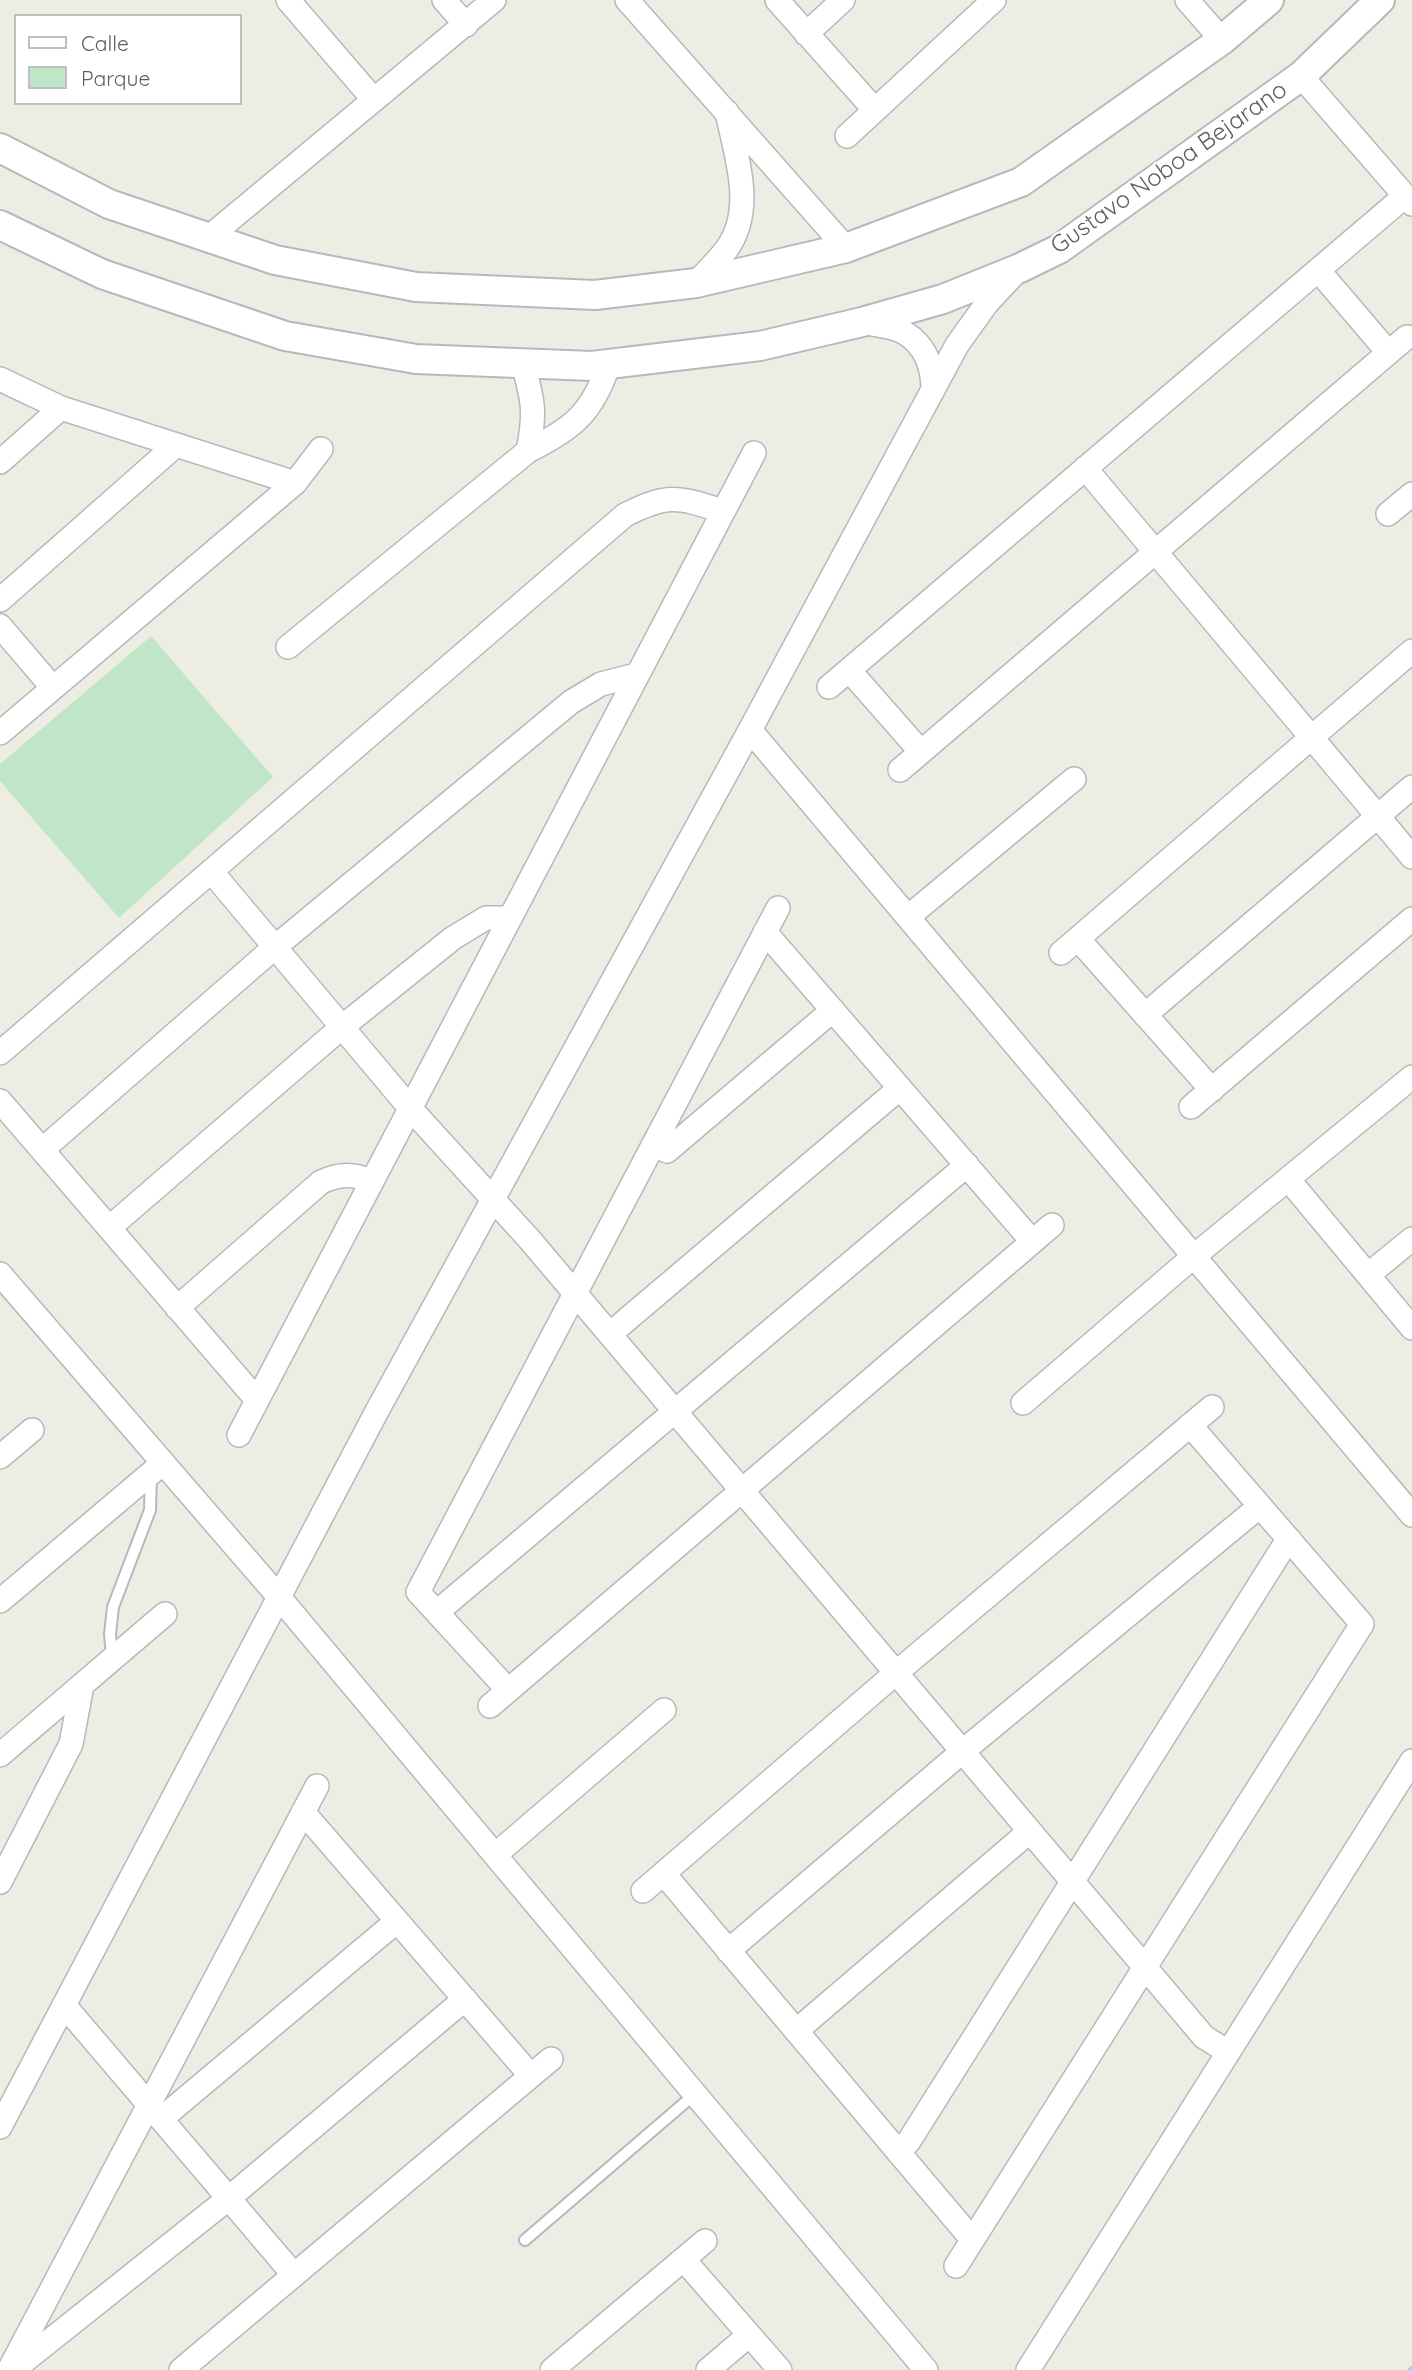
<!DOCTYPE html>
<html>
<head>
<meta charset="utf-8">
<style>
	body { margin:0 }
	#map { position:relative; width:1412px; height:2370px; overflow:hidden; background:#eeede4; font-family:Quicksand,sans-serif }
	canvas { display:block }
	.legend { position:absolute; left:14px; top:14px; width:228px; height:91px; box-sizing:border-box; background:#fff; border:2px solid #bebfc1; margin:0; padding:9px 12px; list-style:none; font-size:21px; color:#5c5e64 }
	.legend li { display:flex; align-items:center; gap:14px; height:35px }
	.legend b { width:35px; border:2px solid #bebfc1 }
</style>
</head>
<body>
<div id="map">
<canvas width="1412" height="2370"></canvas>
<ul class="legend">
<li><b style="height:9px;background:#fff"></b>Calle</li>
<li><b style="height:19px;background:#c1e5c7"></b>Parque</li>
</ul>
</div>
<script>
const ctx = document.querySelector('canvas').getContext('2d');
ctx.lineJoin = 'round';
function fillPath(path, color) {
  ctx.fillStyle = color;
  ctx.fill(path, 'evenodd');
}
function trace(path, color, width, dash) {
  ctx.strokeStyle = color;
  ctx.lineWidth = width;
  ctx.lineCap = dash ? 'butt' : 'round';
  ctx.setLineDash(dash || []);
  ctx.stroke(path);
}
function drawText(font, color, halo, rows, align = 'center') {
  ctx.font = font + ' Quicksand,sans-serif';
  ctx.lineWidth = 5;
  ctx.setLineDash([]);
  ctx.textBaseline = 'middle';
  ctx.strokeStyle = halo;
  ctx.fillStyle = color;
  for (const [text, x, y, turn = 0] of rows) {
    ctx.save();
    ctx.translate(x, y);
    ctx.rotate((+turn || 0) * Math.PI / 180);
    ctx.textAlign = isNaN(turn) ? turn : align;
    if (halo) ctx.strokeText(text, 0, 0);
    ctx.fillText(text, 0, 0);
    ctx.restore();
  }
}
const green = new Path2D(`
	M151,636L273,777L119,918L0,781V764Z`);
const stream = new Path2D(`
	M1411,2370L1412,2369`);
const service = new Path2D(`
	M112,1657L110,1634L113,1607L150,1510L151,1474
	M525,2240L695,2094`);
const minor = new Path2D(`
	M288,0L374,100
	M444,0L466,25
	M627,0L846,248
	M777,0L874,109
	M1187,0L1222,40
	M806,34L843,0
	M1301,76L1412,204
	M847,136L994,0
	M208,238L494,0
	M1318,270L1388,352
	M696,283C706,272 717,262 726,250C756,210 736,156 727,112
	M862,322C875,325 895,326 905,333C926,346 933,367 933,390
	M523,363C533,401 536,412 528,451
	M0,379L61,408L295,483
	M0,462L61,408
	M1085,468L1412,857
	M1388,514L1412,494
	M0,600L176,445
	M0,626L53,688
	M288,647L528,451C574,428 592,413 609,364
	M849,670L921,752
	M829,687L1405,196
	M750,730L1412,1515
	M0,733L295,483L321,449
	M900,770L1407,337
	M211,871L410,1108L530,1240L1204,2037L1228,2052
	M908,917L1074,779
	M765,932L1032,1241
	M1078,939L1212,1090
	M1061,953L1412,651
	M1145,1015L1412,787
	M0,1053L625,515C668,493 678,497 722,511
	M0,1101L257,1400
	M1191,1107L1412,919
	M654,1145L667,1151L833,1010
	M42,1150L275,947L571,702L601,684L636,675
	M1288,1179L1412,1328
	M109,1228L342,1027L453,938L486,918H509
	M0,1274L279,1597L926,2370
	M1368,1275L1412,1239
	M177,1308L321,1182C339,1174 353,1173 371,1181
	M610,1334L900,1088
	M1023,1403L1193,1257L1412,1077
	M239,1435L754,453
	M0,1457L32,1430
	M0,1601L163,1463
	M437,1612L967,1165
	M508,1690L418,1592L778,908
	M490,1706L1052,1225
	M0,1755L165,1614
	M303,1812L531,2076
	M495,1855L664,1710
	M664,1874L965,2231L974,2237
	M0,1882L71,1744L82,1685
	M643,1891L897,1672L1212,1407
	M728,1951L963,1751L1260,1506
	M64,2005L294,2275
	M796,2031L1030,1831
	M161,2119L397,1921
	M0,2127L377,1411L750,730L957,345L987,303L1018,270
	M898,2152L909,2141L1282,1549L1290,1540
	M684,2260L780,2370
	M956,2266L1362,1624L1190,1425
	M9,2370L317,1786
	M13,2370L229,2198L465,1999
	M181,2370L551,2059
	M552,2370L705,2241
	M708,2370L749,2335
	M1028,2370L1412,1761`);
const tertiary = new Path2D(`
	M0,148L109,204L275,260L416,287L595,295L696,283L846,248L1021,182L1222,40L1269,0
	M0,225L102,274L285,336L416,359L592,366L760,346L862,322L943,299L1020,268L1059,249L1301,76L1380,0`);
const streetNames = [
	["Gustavo Noboa Bejarano",1169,168,-35]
];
fillPath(green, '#c1e5c7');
trace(stream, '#a5c9fd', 6);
trace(service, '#b6b8be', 14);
trace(minor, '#b6b8be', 26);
trace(tertiary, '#b6b8be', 32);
trace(service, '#fff', 10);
trace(minor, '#fff', 23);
trace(tertiary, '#fff', 28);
drawText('24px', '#5c5e64', '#fff', streetNames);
</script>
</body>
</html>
